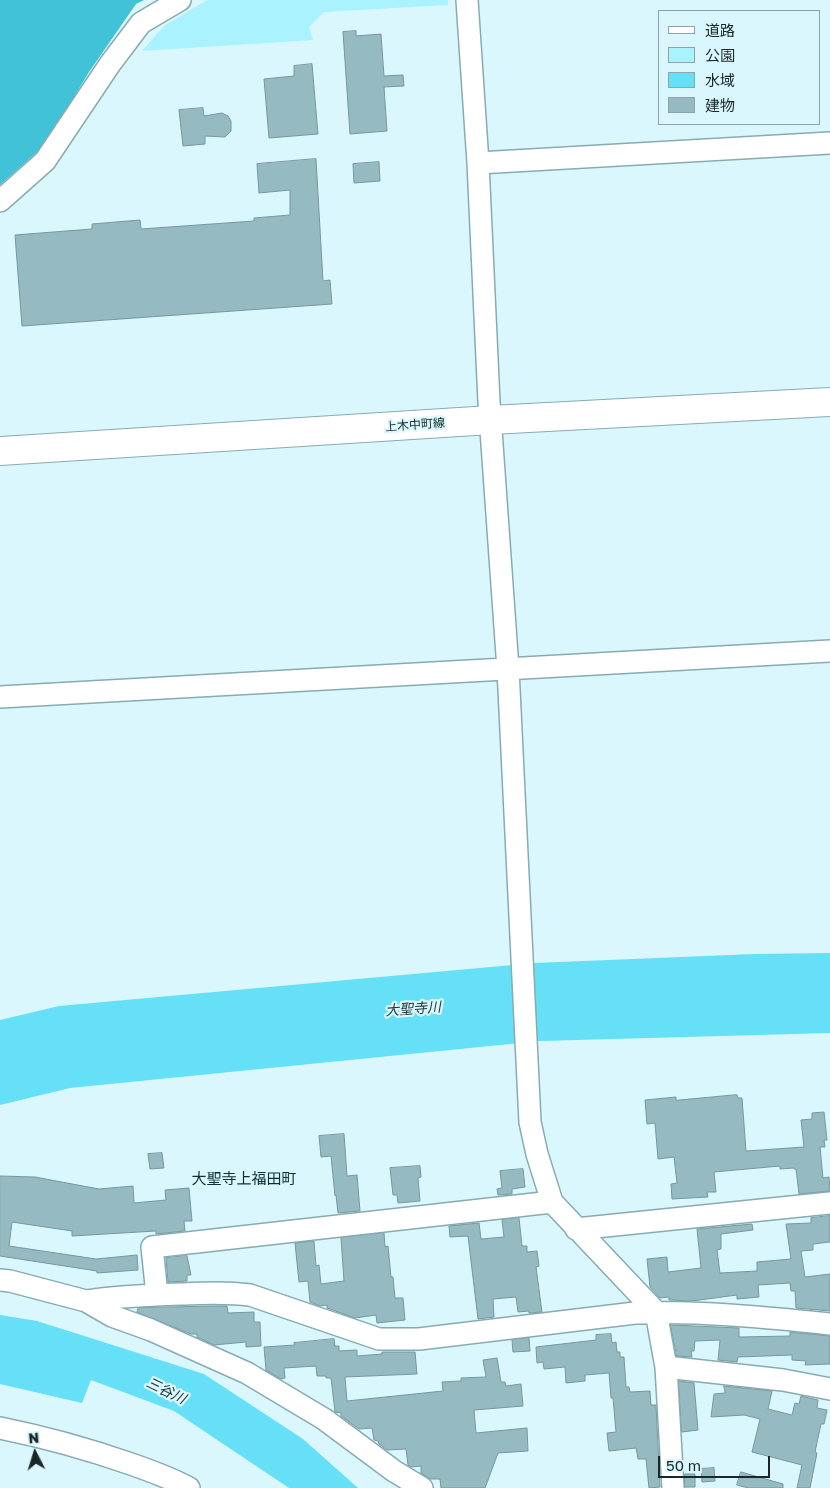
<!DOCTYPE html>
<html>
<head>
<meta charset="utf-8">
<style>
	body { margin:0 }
	#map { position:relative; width:830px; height:1488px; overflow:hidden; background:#daf7fd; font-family:"Golos Text","Noto Sans JP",sans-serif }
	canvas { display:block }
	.legend { position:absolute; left:658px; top:10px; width:162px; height:115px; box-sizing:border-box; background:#daf7fd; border:1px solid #8da4a8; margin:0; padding:6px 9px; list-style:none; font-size:15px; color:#192729 }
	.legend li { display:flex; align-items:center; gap:10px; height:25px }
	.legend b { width:25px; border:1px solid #8da4a8 }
	.north { position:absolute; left:10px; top:1428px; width:50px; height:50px; -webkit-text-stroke:4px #daf7fd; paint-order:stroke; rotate:355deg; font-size:14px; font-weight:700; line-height:20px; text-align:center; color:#192729 }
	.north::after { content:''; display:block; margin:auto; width:18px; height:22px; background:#192729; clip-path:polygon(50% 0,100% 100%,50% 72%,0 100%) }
	.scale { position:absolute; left:658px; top:1456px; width:112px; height:22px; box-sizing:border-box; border:2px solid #192729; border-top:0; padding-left:6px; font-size:15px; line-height:18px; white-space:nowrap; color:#192729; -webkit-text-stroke:4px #daf7fd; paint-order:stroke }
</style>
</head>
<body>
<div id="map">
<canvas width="830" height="1488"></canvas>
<ul class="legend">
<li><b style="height:6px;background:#fff"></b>道路</li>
<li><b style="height:14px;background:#abf2ff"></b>公園</li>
<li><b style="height:14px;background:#65e0f6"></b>水域</li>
<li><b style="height:14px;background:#96bac1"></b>建物</li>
</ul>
<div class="north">N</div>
<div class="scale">50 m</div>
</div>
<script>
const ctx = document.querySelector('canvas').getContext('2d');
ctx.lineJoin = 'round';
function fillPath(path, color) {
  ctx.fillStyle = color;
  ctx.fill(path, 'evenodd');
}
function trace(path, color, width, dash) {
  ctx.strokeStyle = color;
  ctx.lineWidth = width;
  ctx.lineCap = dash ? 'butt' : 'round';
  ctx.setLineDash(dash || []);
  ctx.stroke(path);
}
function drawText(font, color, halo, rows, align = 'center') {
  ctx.font = font + ' "Golos Text","Noto Sans JP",sans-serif';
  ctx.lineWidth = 4.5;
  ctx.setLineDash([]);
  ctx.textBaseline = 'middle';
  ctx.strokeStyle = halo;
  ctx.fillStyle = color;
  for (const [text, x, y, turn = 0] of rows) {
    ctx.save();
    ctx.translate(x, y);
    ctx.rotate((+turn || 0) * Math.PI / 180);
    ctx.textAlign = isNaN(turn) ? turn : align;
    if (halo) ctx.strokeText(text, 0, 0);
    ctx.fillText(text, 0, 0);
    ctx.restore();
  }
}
const green = new Path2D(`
	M207,0H448V5L324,12L309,27L313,40L142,51L164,26Z`);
const forest = new Path2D(`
	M0,0H144L136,4L89,72L45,145L0,185Z`);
const water = new Path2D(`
	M830,953V1033L540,1041L70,1088L0,1105V1020L59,1006L535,963L755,954Z
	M0,1315L37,1321L204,1374L303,1439L358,1488H289L174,1411L91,1380L82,1403L0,1384Z`);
const building = new Path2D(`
	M356,31V36L381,34L384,76L403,75L404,86L384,87L387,131L350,134L343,32Z
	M312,64L318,134L269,138L264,79L294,76V66Z
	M203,108L204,116L222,113L228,116L231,121V131L225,137L205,136V144L183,146L179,110Z
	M316,159L323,281L330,280L332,304L22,326L15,235L92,229V224L140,220L141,229L254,221V218L290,215V190L259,193L257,164Z
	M379,162L380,181L354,183L353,164Z
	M737,1095L738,1098H742L746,1151L804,1147L801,1120L812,1119V1113L824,1112L827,1140H824L825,1147H820L823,1178L829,1177L830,1191L799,1194L796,1169H794V1168L780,1169V1166L714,1172L716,1192H707L708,1197L672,1199L671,1184L677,1183L674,1157L658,1159L655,1123L647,1124L645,1100L676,1097V1100Z
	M344,1134L347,1176L357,1175L360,1211L338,1213L336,1195L335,1196L331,1156L321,1157L319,1136Z
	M162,1153L164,1168L150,1169L148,1154Z
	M420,1166L421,1177L418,1178L420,1201L398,1203L397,1195H393L390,1168Z
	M523,1169L525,1187L512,1189V1194L498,1195L497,1189L502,1188L500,1171Z
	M0,1176L35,1177L99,1189L133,1186L134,1203L166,1200L165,1190L189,1188L192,1221H184L185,1231L156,1234V1231L72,1236V1231L12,1222L9,1246L96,1259L137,1255L138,1270L97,1273V1271L0,1256Z
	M830,1216V1242L813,1244V1250L801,1251L805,1277L830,1274V1311L796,1308L795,1291H791L790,1283L758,1285L759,1297L737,1299V1295L692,1301L669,1300V1297L660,1298L650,1287L647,1259L667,1257L668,1272L701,1268L697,1229L752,1224L753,1230L721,1234V1249L717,1250L720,1273L757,1271V1262L791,1259L786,1224L811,1223V1218Z
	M519,1218L522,1246H527V1252L537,1251L539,1266L536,1267L542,1312L529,1313V1311L518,1312L516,1297L493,1299L494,1317L478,1319L468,1236L450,1237L449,1226L479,1223L481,1239L504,1237L502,1220Z
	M384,1233L385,1247L388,1246L391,1277H393L395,1298H403L405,1320L377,1323L376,1315L355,1318L327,1308V1305L320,1306L310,1302L308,1281L299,1282L295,1243L314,1241L316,1266L319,1265L321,1284L344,1281L341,1238Z
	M187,1256L191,1275H187V1281L168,1282L166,1258Z
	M216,1306H227L228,1313L254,1312V1322H260L261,1346L246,1347V1342L214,1345L197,1337V1334H191L137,1312L138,1308Z
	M671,1325L739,1328V1337L790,1336V1332L830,1336V1364L805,1365L806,1361L792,1360V1355L738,1357L737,1362L718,1360L720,1340L695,1341L694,1351H691L692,1357L677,1356Z
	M611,1334L612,1343L616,1342L617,1352H620V1357H624L626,1387H629L630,1392L650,1391L651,1405H656L660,1487L649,1488L646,1459H638L636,1448L609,1451L607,1433L616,1432L613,1398H611L609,1373L585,1375V1381L566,1383L565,1367L544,1369L543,1362L537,1363L536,1347L596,1340V1335Z
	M529,1338L530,1351L513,1352L512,1340Z
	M334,1339L335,1346H339V1351L357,1350V1356L382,1354V1352H415L417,1374L345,1377L347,1401L443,1391L442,1382L461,1381V1378L486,1377L483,1360L497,1358L501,1382H505L506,1386L521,1384L523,1406L474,1410L476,1433L527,1428L528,1451L498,1453L485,1488H441L440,1479H430L421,1473V1466L411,1467L408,1465L406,1449L387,1450L379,1444L378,1441L374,1440L372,1428L359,1429L341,1416V1413L335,1412L331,1378H326V1376H317L316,1366L284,1368L285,1378L281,1379L266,1370L264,1347L295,1345L294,1343Z
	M679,1381L694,1383L698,1430L682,1432Z
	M724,1386L772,1391L768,1409L792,1415L795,1403L799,1404L801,1396L818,1400L817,1408L827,1410L824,1424H821L815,1452L817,1453L810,1488H797L802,1465L752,1452L760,1419L744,1415L711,1417L714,1394L725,1393Z
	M714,1468L715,1481L702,1482L701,1469Z
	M741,1472L783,1484V1488H748L737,1485Z
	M685,1474H695V1487H685Z`);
const minor = new Path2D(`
	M467,0L478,163L489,402L508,669L530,1122L537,1154L552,1202L656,1312L666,1367L673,1488
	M478,163L830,143
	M0,201L45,161L110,64L141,23L180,0
	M0,697L830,651
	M576,1229L830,1203
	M0,1280L10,1281L86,1301L112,1316L151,1330L247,1373L324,1419L394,1471L422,1488
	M157,1295L152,1247L552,1202
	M86,1301C118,1296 149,1295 181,1294C205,1293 227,1292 250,1295L379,1339H419L635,1313C700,1311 765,1317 830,1324
	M666,1367L783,1380L830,1389
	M0,1428C45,1437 88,1449 131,1464C151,1471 171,1478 189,1488`);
const major = new Path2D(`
	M0,451L491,420L830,402`);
const streetNames = [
	["上木中町線",415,425,-4]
];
const waterNames = [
	["大聖寺川",413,1009,-4],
	["三谷川",166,1391,26]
];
const quarterNames = [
	["大聖寺上福田町",244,1179]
];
fillPath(green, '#abf2ff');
fillPath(forest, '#41c2d7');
fillPath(water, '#65e0f6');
fillPath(building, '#96bac1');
trace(building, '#75989f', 1);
trace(minor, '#88abb2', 24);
trace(major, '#88abb2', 30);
trace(minor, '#fff', 21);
trace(major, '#fff', 28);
drawText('12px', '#192729', '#daf7fd', streetNames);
drawText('italic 14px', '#1c3236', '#daf7fd', waterNames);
drawText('15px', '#0d2f34', '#daf7fd', quarterNames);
</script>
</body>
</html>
